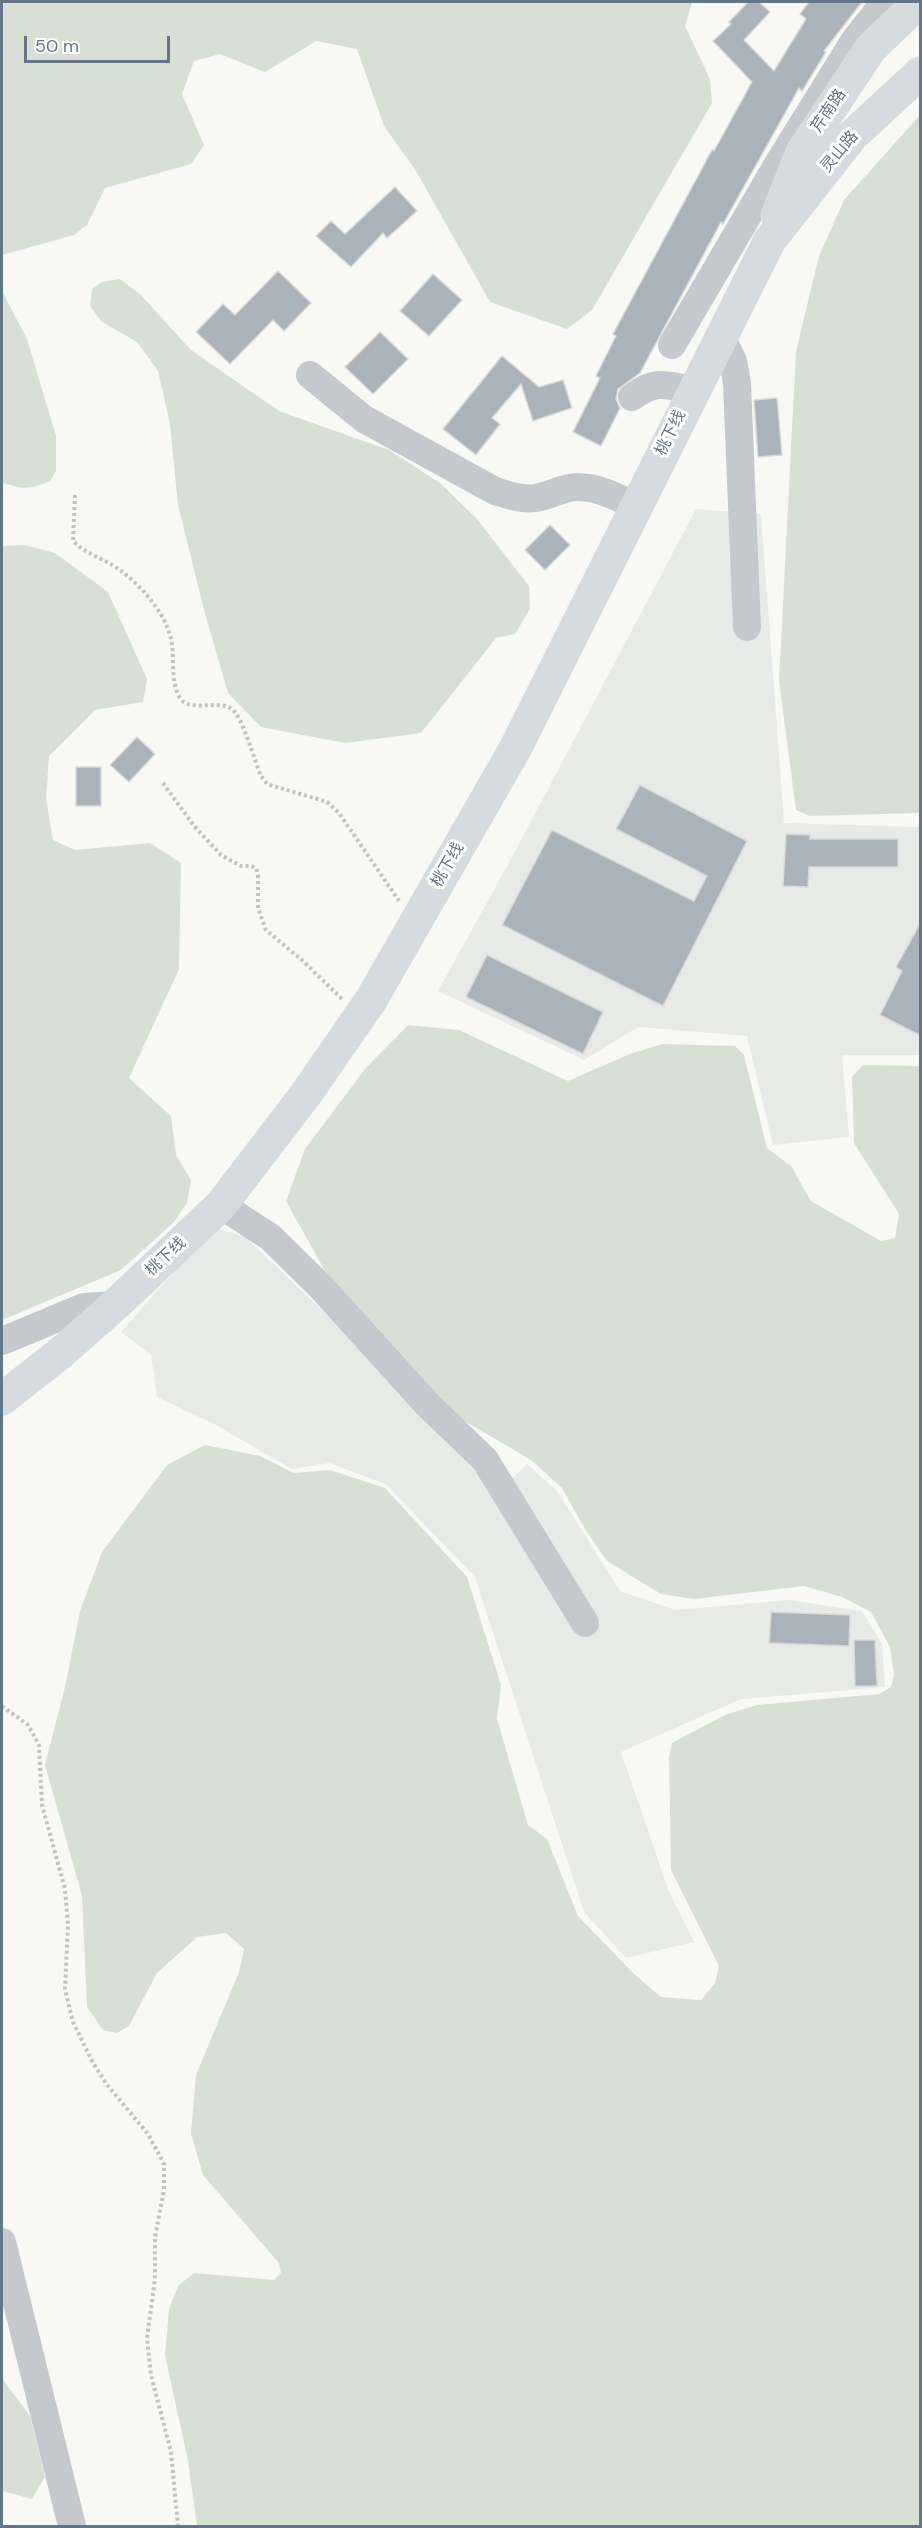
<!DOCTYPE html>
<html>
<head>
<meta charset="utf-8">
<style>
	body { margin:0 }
	#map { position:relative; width:922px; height:2528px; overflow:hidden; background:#f8f8f5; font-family:"DM Sans",sans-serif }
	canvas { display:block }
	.frame { position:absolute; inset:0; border:3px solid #657587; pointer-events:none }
	.scale { position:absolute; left:24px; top:36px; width:146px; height:27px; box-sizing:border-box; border:3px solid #657587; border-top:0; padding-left:8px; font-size:18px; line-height:21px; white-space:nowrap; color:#657587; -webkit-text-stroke:4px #fff; paint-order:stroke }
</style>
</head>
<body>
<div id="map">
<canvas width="922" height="2528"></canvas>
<div class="frame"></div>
<div class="scale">50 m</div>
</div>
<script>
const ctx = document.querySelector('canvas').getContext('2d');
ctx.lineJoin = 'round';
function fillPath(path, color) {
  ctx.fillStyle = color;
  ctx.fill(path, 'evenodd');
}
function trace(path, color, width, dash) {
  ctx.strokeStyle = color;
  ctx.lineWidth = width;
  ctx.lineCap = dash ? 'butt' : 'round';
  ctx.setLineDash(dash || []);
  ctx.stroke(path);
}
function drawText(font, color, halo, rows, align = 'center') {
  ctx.font = font + ' "DM Sans","Noto Sans SC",sans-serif';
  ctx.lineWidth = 6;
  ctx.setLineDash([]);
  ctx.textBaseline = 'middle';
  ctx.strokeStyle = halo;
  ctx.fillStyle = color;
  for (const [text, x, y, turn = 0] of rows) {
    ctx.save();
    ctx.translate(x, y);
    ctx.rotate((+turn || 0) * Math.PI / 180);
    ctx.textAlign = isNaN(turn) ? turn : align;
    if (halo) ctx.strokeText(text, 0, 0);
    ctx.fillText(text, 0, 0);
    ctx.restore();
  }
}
const built = new Path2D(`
	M696,509L761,514L784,823L918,827L920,825V1055H842L849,1137L773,1145L747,1036L638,1027L584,1060L438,991L511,859Z
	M213,1227L245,1237L506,1484L527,1464L557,1491L620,1591L675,1610L789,1600L862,1611L882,1644L885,1687L741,1699L621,1752L668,1889L694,1942L626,1958L584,1912L475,1577L386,1484L329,1463L292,1469L216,1425L157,1397L151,1355L121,1332Z`);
const green = new Path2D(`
	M2,2H692L685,26L710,79L712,103L592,310L567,329L490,302L416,171L384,126L357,49L316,41L265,72L220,54L194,61L182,94L204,145L191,164L105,188L87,225L74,235L2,255Z
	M920,115V813L810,816L796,810L779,681L796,351L819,256L844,200Z
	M120,279L141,295L191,350L279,411L389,450L440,483L477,519L529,586L530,609L515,634L496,638L421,733L345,743L261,727L228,693L204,610L178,505L170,424L158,371L137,342L102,322L90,306L92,289L102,282Z
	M2,291L27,339L56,436V471L50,481L34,487L22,488L2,483Z
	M25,545L55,553L108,592L147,679L143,702L95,710L49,756L46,799L53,840L75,850L150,843L181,863L179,969L129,1078L171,1116L176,1155L191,1180L187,1203L174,1222L121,1270L2,1320V546Z
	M408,1025L459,1030L568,1081L630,1054L662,1044L735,1046L744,1055L767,1148L791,1166L811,1201L881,1241L895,1238L899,1214L854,1143L852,1077L863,1065L920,1066V2526H197L188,2461L165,2355L169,2309L178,2286L194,2273L274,2280L281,2273L279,2263L203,2175L191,2134L196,2075L239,1972L244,1949L226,1933L197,1937L157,1973L129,2026L117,2033L103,2030L87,2007L82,1896L45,1765L65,1687L80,1611L102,1552L167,1465L205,1445L260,1456L294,1473L330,1470L385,1488L467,1577L501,1685L497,1719L528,1825L547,1839L578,1916L633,1973L661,1997L701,2000L715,1983L719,1966L671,1870L669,1757L672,1743L725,1715L757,1705L879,1694L891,1687L894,1675L890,1647L871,1612L842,1597L804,1586L694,1599L661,1594L607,1561L585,1529L562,1488L531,1460L446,1410L336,1291L286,1201L305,1149L365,1069Z
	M2,2373L4,2381L30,2416L45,2477L32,2499L2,2491Z`);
const building = new Path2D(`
	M748,2H759L770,12L744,40L774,71L806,19L800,14L809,2H862L824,51L826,52L802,91L799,88L723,224L721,222L640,373L618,389L616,399L620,408L601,446L573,432L600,378L596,376L616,336L613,334L712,150L714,151L752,82L713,41L731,24L729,22Z
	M395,187L417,211L387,238L383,233L351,267L316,236L331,221L345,234Z
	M278,271L311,303L284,331L273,320L230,364L196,332L223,304L235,315Z
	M433,274L462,300L429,336L400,311Z
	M380,332L408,359L373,394L345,367Z
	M502,356L539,387L563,380L572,408L533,421L521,384L492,418L500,424L476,455L443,429Z
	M777,398L782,455L758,457L754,400Z
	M550,525L570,545L545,570L525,550Z
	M137,737L155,754L129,782L110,765Z
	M76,767H101V806H76Z
	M640,785L747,841L663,1006L502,925L552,830L694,901L707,876L616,829Z
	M786,834L810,835V839H898V867H809L808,887L783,886Z
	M921,922V1036L880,1015L902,971L896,967Z
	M487,955L603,1012L583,1054L466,997Z
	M771,1612L850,1615L849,1646L769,1643Z
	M854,1640H875L877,1686H855Z`);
const path = new Path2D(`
	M75,495L73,541C87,555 105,559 120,570C141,586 162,609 170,635C176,654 169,680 180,698C190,713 218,699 232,709C242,716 255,762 261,776L267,784L327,802L339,813L399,901
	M163,783L194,826L221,855L241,866H251L256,868L258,875V908L266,930L303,961L342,999
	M2,1706L28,1725L39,1745L42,1805L65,1889L68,1925L65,1989L73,2022L93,2063L108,2086L148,2134L164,2164V2190L155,2237V2279L147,2338L151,2375L171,2452L178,2526`);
const minor = new Path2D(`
	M720,335L733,361L737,383L747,627
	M672,345L778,164L855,40L885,2
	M310,375L364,419L495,491C508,495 522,500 536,498C550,496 563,487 577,487C599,487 617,497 635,506
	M632,397C657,379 665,385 693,390
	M221,1205L270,1237L321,1287L427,1404L485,1460L585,1623
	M2,1341L84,1307L115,1305
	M2,2242L72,2526`);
const major = new Path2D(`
	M777,215L802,152L871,48L919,2
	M2,1399L63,1351L115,1305L221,1205L306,1094L371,1000L515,749L770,240L852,136L920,73`);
const streetNames = [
	["芹南路",829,111,-56],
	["灵山路",840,152,-50],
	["桃下线",671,433,-64],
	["桃下线",448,865,-60],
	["桃下线",166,1257,-43]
];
fillPath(built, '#e8eae8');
fillPath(green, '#d8e0d6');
fillPath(building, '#abb3ba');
trace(building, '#d9d9d7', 1.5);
trace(path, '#c1c2c5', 4, [3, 3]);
trace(minor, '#c5c8cc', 28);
trace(major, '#d6dbdf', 33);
drawText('16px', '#657587', '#fff', streetNames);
</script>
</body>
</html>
